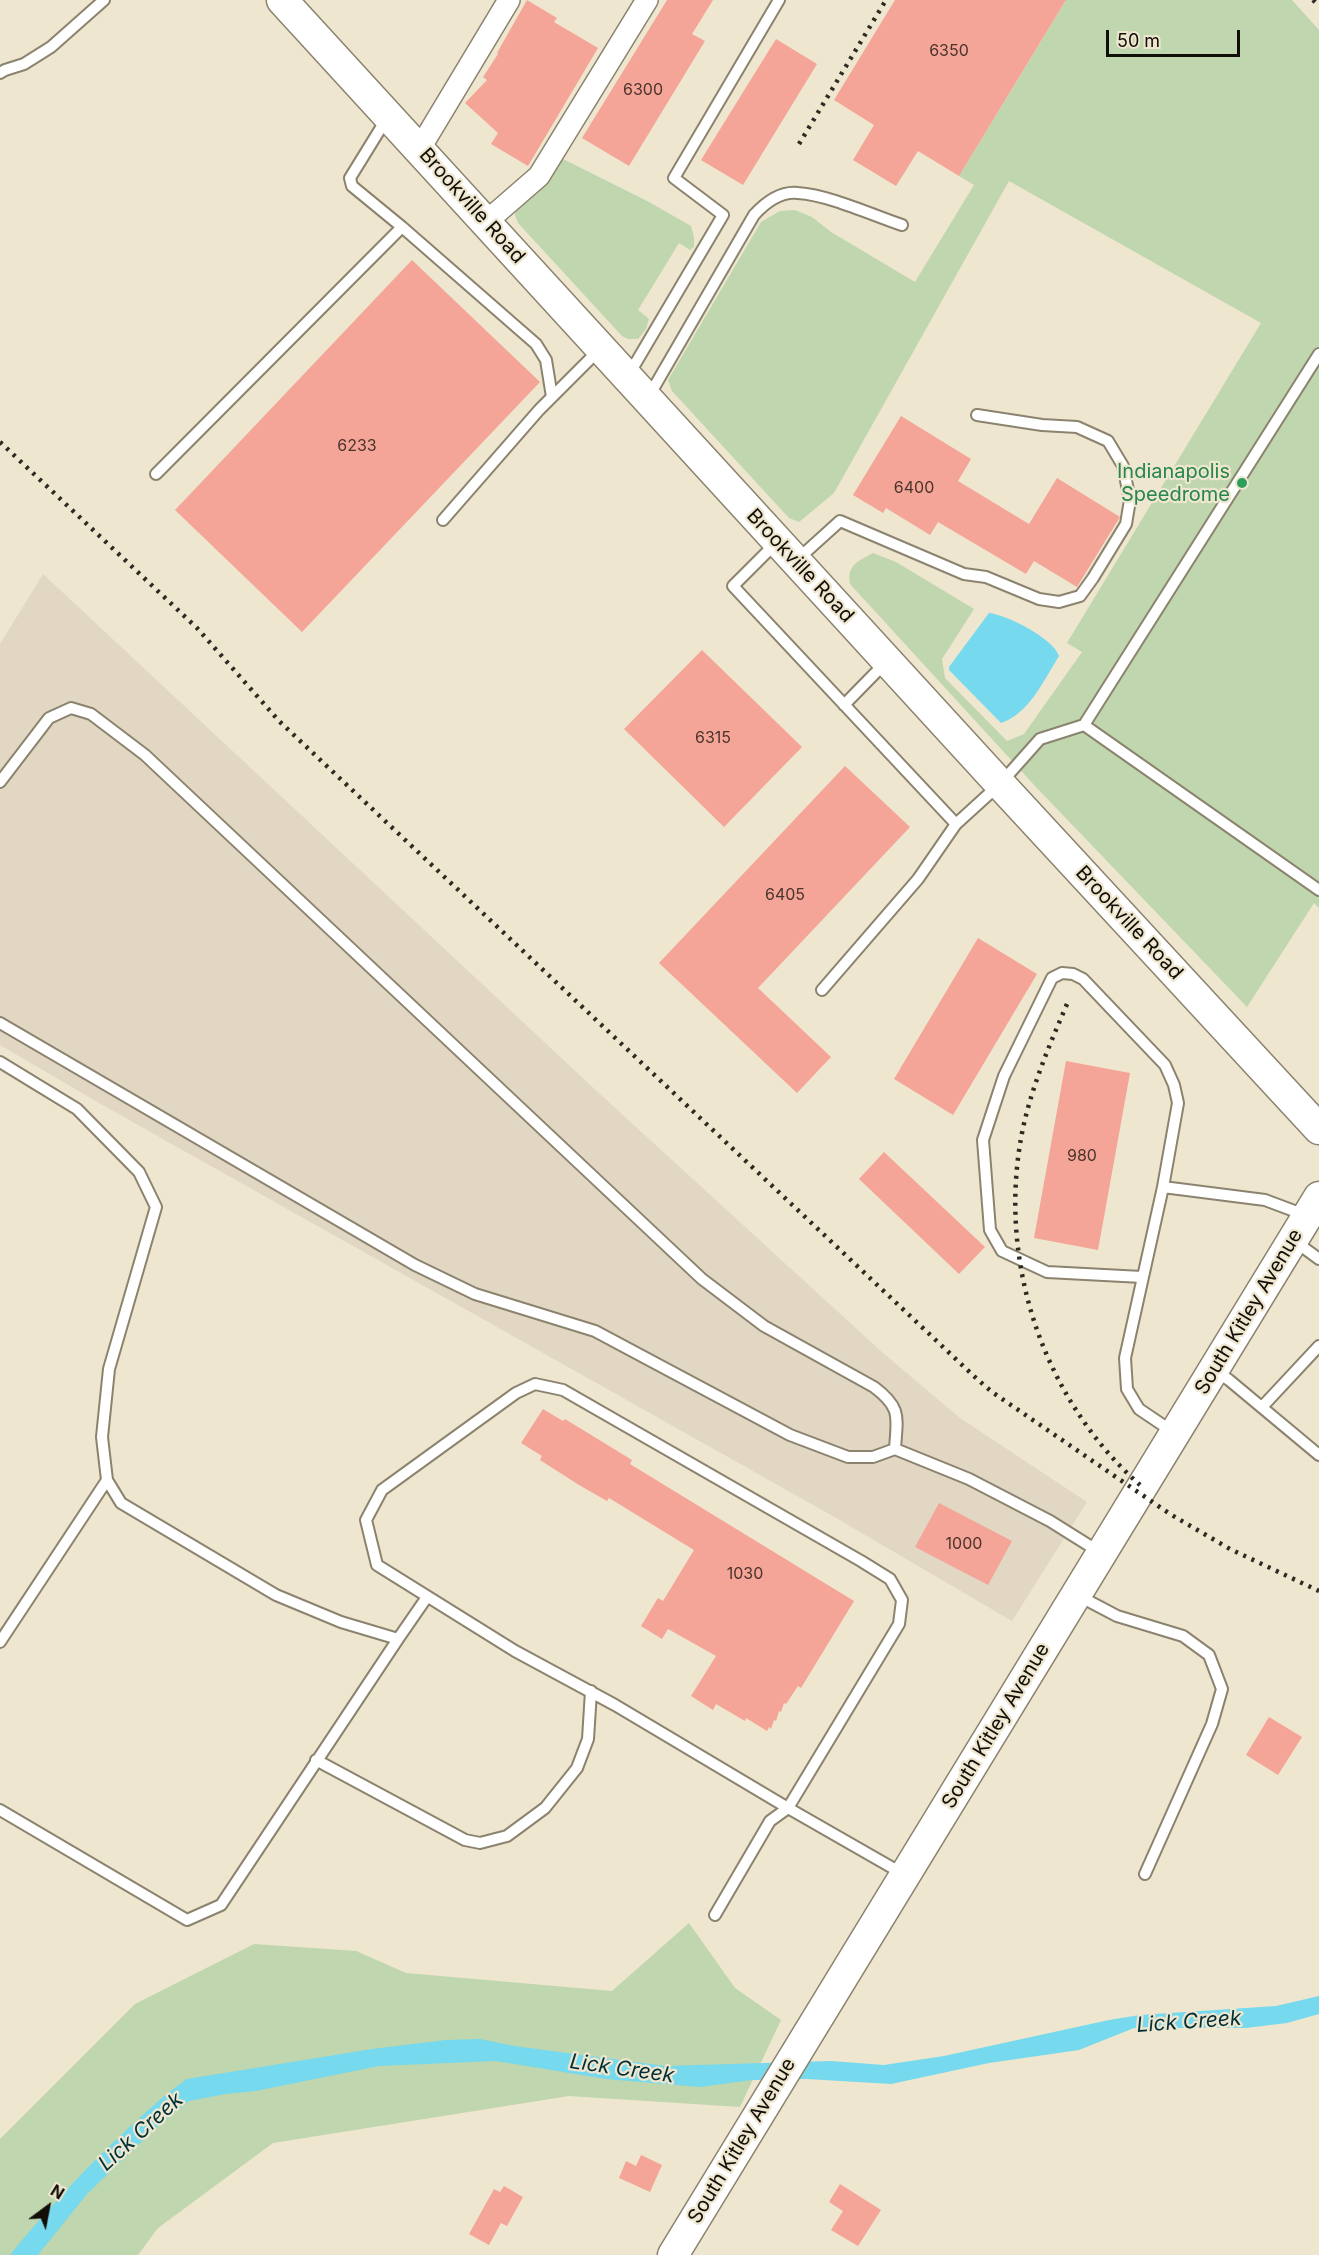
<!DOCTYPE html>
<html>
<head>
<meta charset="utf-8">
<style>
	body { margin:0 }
	#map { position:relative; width:1319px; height:2255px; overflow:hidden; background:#eee6cf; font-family:Inter,sans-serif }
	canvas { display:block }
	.north { position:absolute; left:18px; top:2177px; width:60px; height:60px; -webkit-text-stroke:4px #eee6cf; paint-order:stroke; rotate:32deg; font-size:16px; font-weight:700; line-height:24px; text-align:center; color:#110e07 }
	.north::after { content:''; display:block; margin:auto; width:21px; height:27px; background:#110e07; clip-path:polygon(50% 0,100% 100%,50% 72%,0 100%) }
	.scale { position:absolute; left:1106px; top:30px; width:134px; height:27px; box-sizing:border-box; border:3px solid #110e07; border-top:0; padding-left:8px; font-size:18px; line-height:21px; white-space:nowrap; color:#110e07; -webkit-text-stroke:4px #eee6cf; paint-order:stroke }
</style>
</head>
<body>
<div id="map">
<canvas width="1319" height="2255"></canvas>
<div class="north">N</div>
<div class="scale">50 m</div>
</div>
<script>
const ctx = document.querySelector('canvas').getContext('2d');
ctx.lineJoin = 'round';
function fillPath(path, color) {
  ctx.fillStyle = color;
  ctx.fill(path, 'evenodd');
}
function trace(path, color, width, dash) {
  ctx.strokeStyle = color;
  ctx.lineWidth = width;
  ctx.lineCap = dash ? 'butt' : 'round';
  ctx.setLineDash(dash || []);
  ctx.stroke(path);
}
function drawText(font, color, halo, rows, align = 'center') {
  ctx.font = font + ' Inter,sans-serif';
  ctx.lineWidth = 4.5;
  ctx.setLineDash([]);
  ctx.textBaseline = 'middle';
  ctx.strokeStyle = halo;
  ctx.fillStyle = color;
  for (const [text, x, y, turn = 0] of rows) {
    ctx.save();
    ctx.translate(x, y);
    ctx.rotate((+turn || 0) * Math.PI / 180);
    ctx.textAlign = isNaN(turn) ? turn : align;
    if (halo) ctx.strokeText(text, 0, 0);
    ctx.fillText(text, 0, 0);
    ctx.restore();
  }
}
const industrial = new Path2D(`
	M43,574L601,1095L883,1353L960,1418L1087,1502L1012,1621L831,1515L106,1107L0,1045V644Z`);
const green = new Path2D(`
	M1062,0H1292L1319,30V908L1314,903L1247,1007L1035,786L850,584C846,565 859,561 873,553L896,562L974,609L942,659L945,678L1007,741L1024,734L1082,652L1067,643L1261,323L1009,181L834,493L799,522L789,518L672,391L668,380L761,222L780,211L795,210L812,217L831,232L915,282L974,185L959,176L1065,2Z
	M559,157L649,202L691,226L694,237V247L690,250L679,243L638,310L649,319L646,329L638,339H628L622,336L518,223L515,215L516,207Z
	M689,1923L735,1988L781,2020L740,2107L569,2096L273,2143L158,2228L138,2255H0V2139L135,2004L254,1944L356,1951L406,1973L612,1991Z`);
const water = new Path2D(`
	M989,613C1007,615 1053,638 1059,656C1044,680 1029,714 1001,723L949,670V667Z
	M1319,1996V2014L1287,2023L1246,2028H1134L1079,2050L989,2063L891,2084L807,2079L752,2080L700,2087L606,2079L496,2061L379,2066L256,2091L226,2094L189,2101L158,2126L87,2194L38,2255H10C44,2213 81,2173 120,2136C142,2116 162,2096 187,2079L372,2049L446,2040L480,2039L514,2046L665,2066L831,2061L884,2065L944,2056L1109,2020L1140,2015L1276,2006Z`);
const building = new Path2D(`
	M527,0L557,18L554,22L598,48L528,166L491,144L498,133L465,103L487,80L483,77L498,54L497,53Z
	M667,0H713L692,34L705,41L629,166L582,138Z
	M895,0H1066L959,176L918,151L896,186L853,160L874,125L834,100Z
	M776,39L817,64L743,185L701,160Z
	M412,260L540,382L302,632L175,510Z
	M901,416L971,459L958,481L1029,524L1057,478L1120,517L1077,587L1034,561L1026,574L938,522L930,535L886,508L883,513L853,495Z
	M702,650L802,747L724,827L624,729Z
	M845,766L910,827L758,988L831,1057L797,1093L659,963Z
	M978,938L1037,974L953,1115L894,1079Z
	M1066,1061L1130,1073L1098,1250L1034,1238Z
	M884,1152L985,1247L959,1274L859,1179Z
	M543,1409L563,1421L565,1419L632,1460L630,1464L854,1601L801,1688L798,1686L786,1704L784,1703L781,1712L779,1711L776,1721L774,1720L771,1729L769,1727L767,1731L746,1718L745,1721L716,1704L713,1710L691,1696L716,1656L668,1629L662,1639L641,1626L658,1598L663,1601L694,1550L609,1498L607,1501L579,1485L540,1460L542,1456L521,1443Z
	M939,1503L1012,1541L988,1585L915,1547Z
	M1269,1717L1302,1737L1278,1775L1246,1755Z
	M641,2155L662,2165L650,2192L619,2178L626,2161L636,2166Z
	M840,2184L881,2210L858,2246L831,2230L843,2211L829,2202Z
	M504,2186L523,2197L507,2226L501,2223L489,2245L469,2234L494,2189L500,2192Z`);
const lane = new Path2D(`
	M0,73L5,70L24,64L51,47L104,0
	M387,118L350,178L352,186L402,227
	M1319,354L1084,725L1319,890
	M628,376L723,215L674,178L779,0
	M649,396L754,215C765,203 780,191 798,193C829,195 872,215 902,225
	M156,474L402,227L536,344L546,360L552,397
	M443,520L539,410L599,350
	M776,543L733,586L956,824L1000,784L1040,739L1084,725
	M798,559L840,521L964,574L986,577L1039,599L1059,602L1080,596L1093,578L1126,524L1130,500L1123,466L1108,441L1077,427L1042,425L977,415
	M844,705L886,662
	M0,782L49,718L71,708L91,714L145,755L702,1279L764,1326L874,1387C902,1408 897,1417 895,1449
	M822,990L918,879L956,824
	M0,1023L415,1265L475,1294L595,1331L790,1435L848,1457H873L895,1449L969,1479L1050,1521L1101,1553
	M0,1062L77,1109L139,1172L156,1207L109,1369L102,1437L107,1480L121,1503L276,1595L341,1622L398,1639L427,1597
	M1163,1187L1125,1358L1127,1389L1139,1409L1173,1432
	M1293,1240L1319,1259
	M1142,1277L1047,1272L1002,1251L990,1230L983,1140L1004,1076L1052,978L1062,973L1073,974L1083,979L1165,1065L1174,1085L1178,1103L1163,1187L1265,1200L1305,1215
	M1214,1370L1229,1380L1319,1455
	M1262,1407L1319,1346
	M1079,1596L1117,1616L1183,1636L1209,1655L1222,1689L1212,1724L1145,1874
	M0,1642L107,1480
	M316,1760L465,1840L480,1843L507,1836L545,1808L577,1768L588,1739L591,1691
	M0,1810L187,1920L221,1905L398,1639
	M715,1915L770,1821L788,1808L615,1705L515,1651L377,1565L366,1520L382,1490L516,1393L535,1384L563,1390L861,1561L890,1579L902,1600L899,1624L788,1808L905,1875`);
const street = new Path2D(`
	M420,148L509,0
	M486,222L539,176L647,0`);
const secondary = new Path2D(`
	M282,0L1000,784L1319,1129
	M673,2255L1319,1197`);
const rail = new Path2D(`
	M1313,0L1319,6
	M799,144L886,0
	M0,442L197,628L279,721L977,1379L992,1392L1170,1514L1230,1549L1319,1591
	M1067,1004C1049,1046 1031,1088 1022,1133C997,1261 1043,1399 1140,1485`);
const markers = [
	[1242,483,6,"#2e9e5b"]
];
const numberNames = [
	["6350",949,51],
	["6300",643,90],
	["6233",357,446],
	["6400",914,488],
	["6315",713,738],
	["6405",785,895],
	["980",1082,1156],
	["1000",964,1544],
	["1030",745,1574]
];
const streetNames = [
	["Brookville Road",472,206,48],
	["Brookville Road",800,566,47],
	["Brookville Road",1129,923,47],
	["South Kitley Avenue",1249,1312,-59],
	["South Kitley Avenue",996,1726,-59],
	["South Kitley Avenue",742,2141,-59]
];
const leisureNames = [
	["Indianapolis",1230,472],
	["Speedrome",1230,495]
];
const waterNames = [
	["Lick Creek",1189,2022,-4],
	["Lick Creek",622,2069,8],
	["Lick Creek",141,2132,-42]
];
fillPath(industrial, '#e2d7c3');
fillPath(green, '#bfd6ae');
fillPath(water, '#76d9ed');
fillPath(building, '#f4a598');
trace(lane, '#8b836e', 14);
trace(street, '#8b836e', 24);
trace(secondary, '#8b836e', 33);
trace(lane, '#fff', 10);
trace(street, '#fff', 21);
trace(secondary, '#fff', 30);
trace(rail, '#2d2a21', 4.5, [3, 6]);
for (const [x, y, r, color] of markers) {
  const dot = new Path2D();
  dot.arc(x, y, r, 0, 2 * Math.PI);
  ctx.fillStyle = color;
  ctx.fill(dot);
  trace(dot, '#eee6cf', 2);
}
drawText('16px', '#4a342b', null, numberNames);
drawText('20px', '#110e07', '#eee6cf', streetNames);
drawText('20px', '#27864d', '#eee6cf', leisureNames, 'right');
drawText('italic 21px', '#002f38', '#eee6cf', waterNames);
</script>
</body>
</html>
